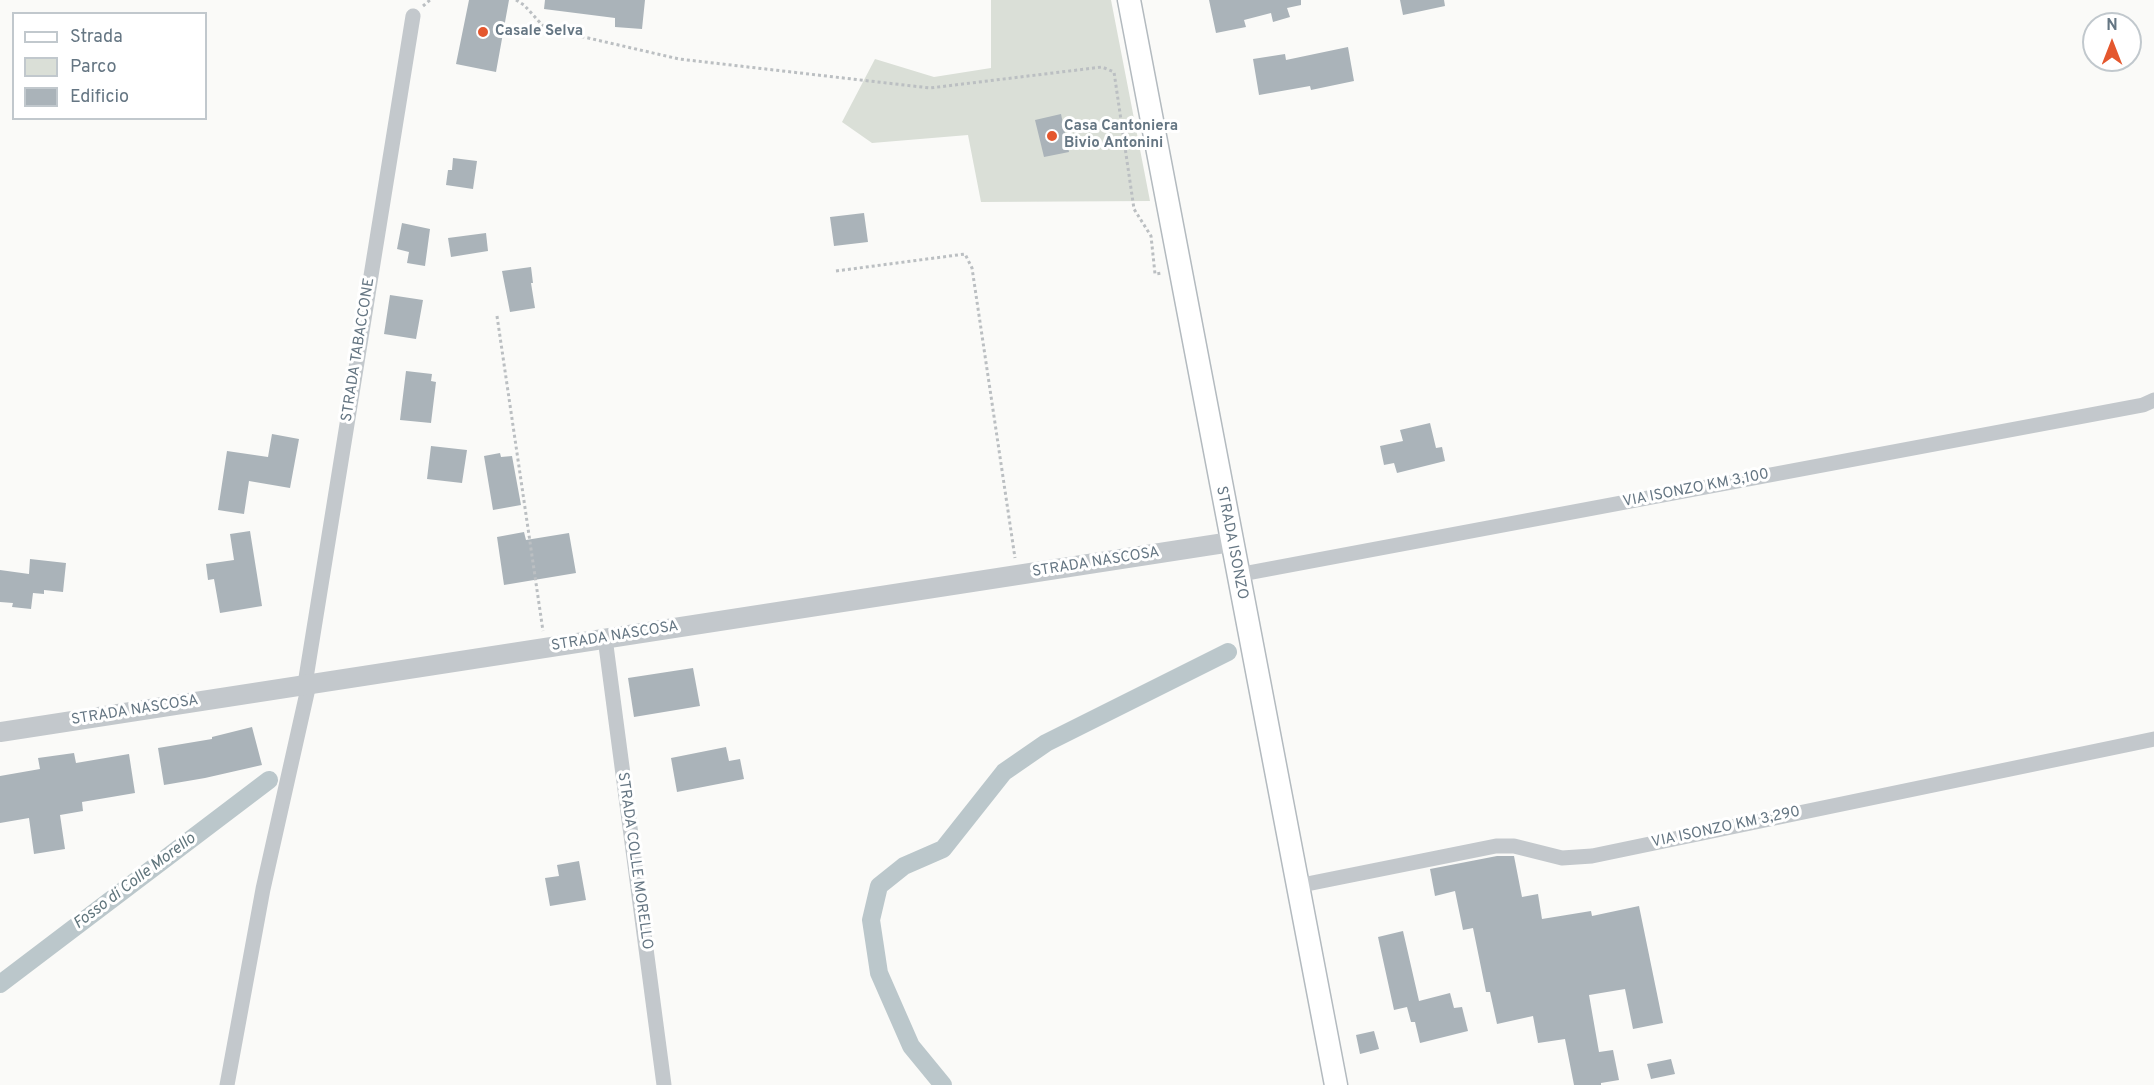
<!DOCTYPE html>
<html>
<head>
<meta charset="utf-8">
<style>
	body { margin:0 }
	#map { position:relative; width:2154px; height:1085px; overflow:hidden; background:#fafaf8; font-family:Overpass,sans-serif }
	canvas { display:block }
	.legend { position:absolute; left:12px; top:12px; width:195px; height:108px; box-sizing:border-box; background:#fff; border:2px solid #c1c8cd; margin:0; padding:8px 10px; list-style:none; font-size:18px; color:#657683 }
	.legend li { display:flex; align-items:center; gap:12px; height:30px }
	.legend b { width:30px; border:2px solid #c1c8cd }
	.north { position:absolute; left:2082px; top:12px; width:60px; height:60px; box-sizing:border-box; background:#fff; border:2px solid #c1c8cd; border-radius:50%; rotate:0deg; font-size:16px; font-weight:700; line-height:24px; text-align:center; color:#657683 }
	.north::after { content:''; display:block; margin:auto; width:21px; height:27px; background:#e4572e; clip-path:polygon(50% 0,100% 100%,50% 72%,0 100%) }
</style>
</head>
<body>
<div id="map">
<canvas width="2154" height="1085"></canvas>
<ul class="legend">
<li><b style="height:8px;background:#fff"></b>Strada</li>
<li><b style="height:16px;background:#dadfd7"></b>Parco</li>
<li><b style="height:16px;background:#aab3b9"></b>Edificio</li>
</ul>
<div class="north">N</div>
</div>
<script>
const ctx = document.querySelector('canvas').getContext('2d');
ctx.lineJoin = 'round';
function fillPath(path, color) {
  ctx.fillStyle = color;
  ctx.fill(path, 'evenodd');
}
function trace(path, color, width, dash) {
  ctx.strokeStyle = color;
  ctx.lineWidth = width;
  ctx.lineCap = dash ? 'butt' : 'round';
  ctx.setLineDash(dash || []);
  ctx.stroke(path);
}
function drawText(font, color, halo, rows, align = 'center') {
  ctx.font = font + ' Overpass,sans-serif';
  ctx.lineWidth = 6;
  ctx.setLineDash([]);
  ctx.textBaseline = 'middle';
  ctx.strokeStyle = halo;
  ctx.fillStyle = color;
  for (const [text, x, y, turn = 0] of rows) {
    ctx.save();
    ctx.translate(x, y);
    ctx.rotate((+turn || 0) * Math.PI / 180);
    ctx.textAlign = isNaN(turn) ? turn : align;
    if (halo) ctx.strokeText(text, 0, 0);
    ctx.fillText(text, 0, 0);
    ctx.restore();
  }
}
const green = new Path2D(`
	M991,0H1111L1150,201L981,202L968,135L872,143L842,122L875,59L934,77L991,68Z`);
const canal = new Path2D(`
	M0,984L269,780
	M943,1085L911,1046L879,973L871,920L879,886L904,866L943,849L1004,772L1046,743L1228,652`);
const building = new Path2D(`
	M469,0H509L496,72L456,64Z
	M545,0H645L642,29L615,27V18L544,9Z
	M1209,0H1301V5L1287,8L1290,17L1273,22L1271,13L1244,20L1246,27L1216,33Z
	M1400,0H1444L1445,6L1403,15Z
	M1348,47L1354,81L1311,90L1310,86L1259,95L1253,59L1285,54L1286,60Z
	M1061,114L1069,152L1044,157L1035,120Z
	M453,158L477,161L473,189L446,185L448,170H452Z
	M864,213L868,242L834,246L830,217Z
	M402,223L430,229L425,266L407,263L409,252L397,249Z
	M486,233L488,251L451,257L448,238Z
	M531,267L533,283H531L535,308L510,312L502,271Z
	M390,295L423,300L416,339L384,334Z
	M406,371L432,374L431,381L436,382L431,423L400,420Z
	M1430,423L1436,448L1442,447L1445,461L1397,473L1394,463L1384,465L1380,446L1403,441L1400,430Z
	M272,434L299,439L290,488L249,481L244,514L218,510L227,451L268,457Z
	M431,446L467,450L462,483L427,479Z
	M500,453L501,457L512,456L521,505L493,510L484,456Z
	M250,531L262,606L220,613L214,579L208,580L206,564L234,560L230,534Z
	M524,532L526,540L569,533L576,573L504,585L497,537Z
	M30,559L66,563L63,592L44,590V594L33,593L31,609L12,607L13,603L0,602V570L29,574Z
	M693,668L700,706L634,717L628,678Z
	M252,727L262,765L205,778L164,785L158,748L212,739V737Z
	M726,747L729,761L740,759L744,779L677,792L671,758Z
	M74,753L76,763L129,754L135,793L82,802L83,811L60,815L65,849L34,854L29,818L0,823V776L40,769L38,758Z
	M1497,856H1514L1522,897L1538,894L1542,919L1591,911L1592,916L1639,906L1663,1023L1633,1029L1625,989L1589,995L1599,1052L1613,1050L1619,1080L1601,1083V1085H1574L1565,1039L1538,1043L1533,1016L1497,1024L1490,992H1486L1473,928L1463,930L1455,891L1435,896L1430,869Z
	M579,861L586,900L550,906L545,878L559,876L557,865Z
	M1403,931L1419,1001L1450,993L1454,1008L1462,1007L1468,1031L1420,1043L1415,1022H1411L1407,1007L1394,1010L1378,937Z
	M1374,1031L1379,1049L1360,1054L1356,1035Z
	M1671,1059L1675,1074L1651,1079L1647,1064Z`);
const path = new Path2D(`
	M516,0L524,5L545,28L679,59L930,88L1102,67L1114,72L1134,209L1151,236L1155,274L1162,273
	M423,6L430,0
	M836,271L965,254L972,268L1015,558
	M497,316L543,631`);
const minor = new Path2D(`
	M1237,575L2143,405L2154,400
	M605,638L664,1085
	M305,684L413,16
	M1297,886L1496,846H1514L1562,858L1592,856L2154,739
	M227,1085L263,889L309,684`);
const tertiary = new Path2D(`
	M0,732L1231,542`);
const secondary = new Path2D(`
	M1129,0L1336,1085`);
const markers = [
	[483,32,6,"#e4572e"],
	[1052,136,6,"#e4572e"]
];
const poiNames = [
	["Casale Selva",495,32],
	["Casa Cantoniera",1064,127],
	["Bivio Antonini",1064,144]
];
const streetNames = [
	["STRADA TABACCONE",359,350,-81],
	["VIA ISONZO KM 3,100",1696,489,-11],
	["STRADA ISONZO",1231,543,79],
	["STRADA NASCOSA",1096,563,-9],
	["STRADA NASCOSA",615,637,-9],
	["STRADA NASCOSA",135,711,-9],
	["VIA ISONZO KM 3,290",1726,828,-12],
	["STRADA COLLE MORELLO",634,861,82]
];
const waterNames = [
	["Fosso di Colle Morello",135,882,-37]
];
fillPath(green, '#dadfd7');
trace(canal, '#bbc7cb', 18);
fillPath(building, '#aab3b9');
trace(secondary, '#b3babf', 25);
trace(path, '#bbbfc2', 3, [3, 3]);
trace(minor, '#c3c8cc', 15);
trace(tertiary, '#c3c8cc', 20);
trace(secondary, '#fff', 22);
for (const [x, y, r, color] of markers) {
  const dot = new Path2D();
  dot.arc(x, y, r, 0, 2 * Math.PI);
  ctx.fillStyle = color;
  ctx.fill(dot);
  trace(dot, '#fff', 2);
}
drawText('bold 15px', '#657683', '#fff', poiNames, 'left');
drawText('15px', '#657683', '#fff', streetNames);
drawText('italic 16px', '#60757c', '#fff', waterNames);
</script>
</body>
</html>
